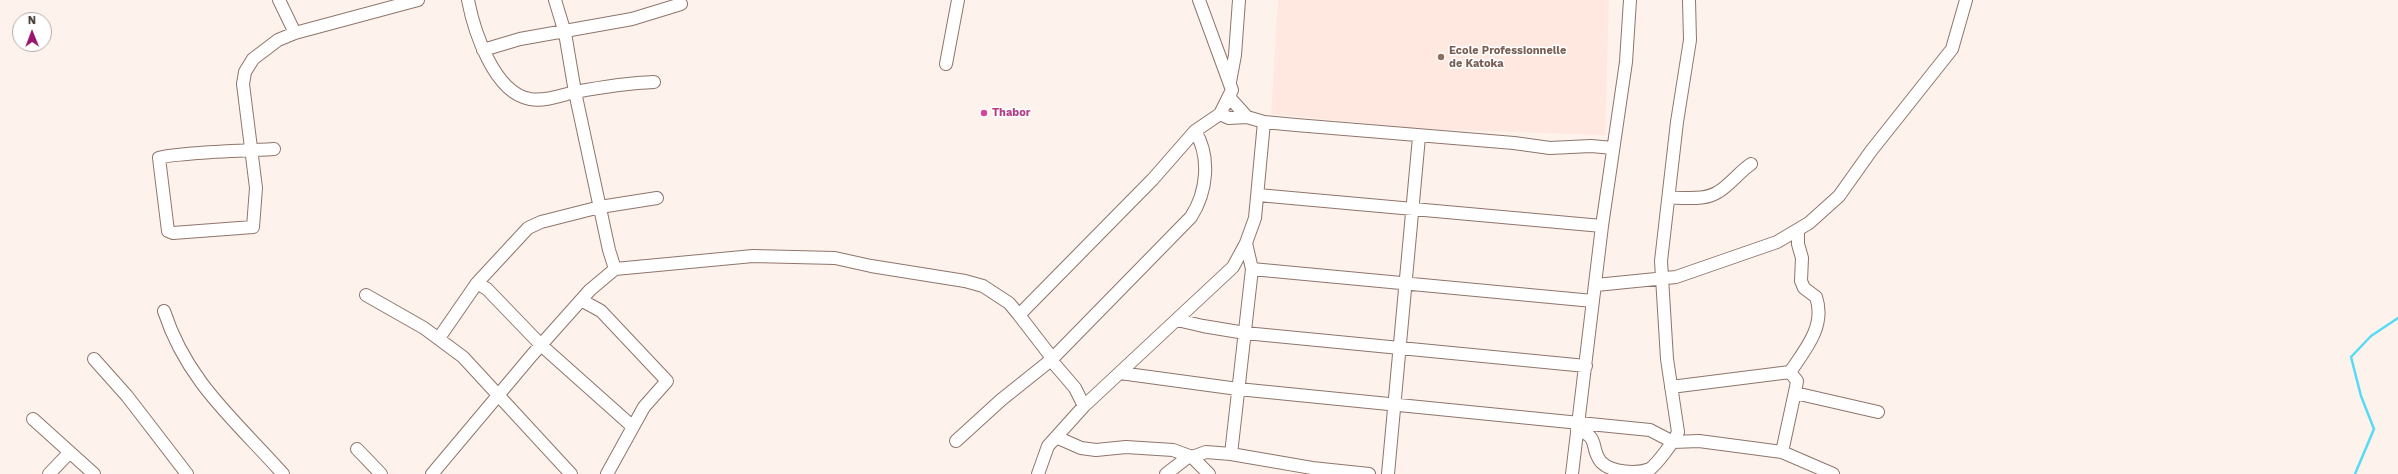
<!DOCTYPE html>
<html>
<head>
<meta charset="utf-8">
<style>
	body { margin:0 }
	#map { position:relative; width:2398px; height:474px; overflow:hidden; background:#fef2ed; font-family:"Work Sans",sans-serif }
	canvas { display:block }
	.north { position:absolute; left:12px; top:12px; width:40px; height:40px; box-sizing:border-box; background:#fff; border:1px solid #b1adab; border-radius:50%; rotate:359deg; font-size:11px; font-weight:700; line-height:16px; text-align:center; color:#3c312d }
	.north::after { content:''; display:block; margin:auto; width:14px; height:18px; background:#98176d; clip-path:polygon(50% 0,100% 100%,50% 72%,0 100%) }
</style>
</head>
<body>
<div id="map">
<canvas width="2398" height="474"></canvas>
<div class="north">N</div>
</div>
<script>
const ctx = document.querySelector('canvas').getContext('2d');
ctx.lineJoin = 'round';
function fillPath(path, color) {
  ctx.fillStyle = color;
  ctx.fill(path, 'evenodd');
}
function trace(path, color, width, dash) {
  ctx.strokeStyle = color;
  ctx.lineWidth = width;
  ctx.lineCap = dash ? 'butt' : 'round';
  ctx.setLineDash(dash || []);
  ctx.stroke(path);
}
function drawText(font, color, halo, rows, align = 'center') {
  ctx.font = font + ' "Work Sans",sans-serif';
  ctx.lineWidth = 3;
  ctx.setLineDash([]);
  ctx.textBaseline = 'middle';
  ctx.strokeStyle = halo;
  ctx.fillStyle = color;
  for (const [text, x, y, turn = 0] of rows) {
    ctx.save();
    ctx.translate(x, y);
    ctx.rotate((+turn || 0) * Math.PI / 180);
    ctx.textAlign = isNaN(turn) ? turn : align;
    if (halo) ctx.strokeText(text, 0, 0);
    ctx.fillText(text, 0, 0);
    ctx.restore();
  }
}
const built = new Path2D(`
	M1278,0H1609L1605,135L1424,129L1271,114Z`);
const stream = new Path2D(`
	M2355,474L2374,429L2361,396L2351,357L2371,336L2398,318`);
const minor = new Path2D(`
	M279,0L295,33
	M468,0C474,31 494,93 530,99C544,102 562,95 575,92C602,87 627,83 654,82
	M555,0L565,33L575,92L609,250L615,269
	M483,50L520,39L632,19L681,4
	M946,64L958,0
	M1230,82L1235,55L1239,0
	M1229,97L1247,117
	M1220,114L1229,118L1247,117L1264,122L1296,125L1514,143L1550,148L1591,146L1613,148
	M274,149C245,151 216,151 187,154C178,155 168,155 159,158L168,231L173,233L253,227L256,188L243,84L245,72L253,59L278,40L295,33L418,0
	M1258,195L1602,226
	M1669,198C1685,197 1704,201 1718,192C1730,185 1739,172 1751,164
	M1252,269L1593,301
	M477,283L487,289L541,345L633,427
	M1596,285L1676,277L1777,242L1809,223L1839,196L1871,151L1952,49L1966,0
	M366,295L424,328L463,357L571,474
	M581,300L601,311L667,381L644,407L607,474
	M164,311C187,382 235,420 283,474
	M1019,315L1049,354L1051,360L1075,388L1084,406
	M1177,320L1203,326L1245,333L1586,366
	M439,338L477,283L528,228L541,222L600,207L657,198
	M94,359L127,396L187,474
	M1120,373L1238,389L1650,430L1673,442L1699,441L1782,452L1833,474
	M1671,387L1790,372
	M1795,393L1878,412
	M33,419L94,474
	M1577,430C1601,437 1589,447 1601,462C1612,473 1637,474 1650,469C1657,464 1675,440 1678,432L1667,359L1661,261L1677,122L1690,40L1689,0
	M1056,437L1081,448L1096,450L1126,447L1173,450L1192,457L1206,452L1231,454L1312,468L1369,474
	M956,441L1001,400L1051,360L1191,217C1207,192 1211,157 1195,131
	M357,449L381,474
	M1782,452L1796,387L1797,381L1790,372C1805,350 1826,326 1816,297L1804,288L1801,281L1802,258L1798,244V230
	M1231,454L1252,269L1246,243L1255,218L1264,122
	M1192,457L1209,474
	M49,474L70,452
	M432,474L532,355L590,290L615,269L753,256L835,258L871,266L965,281L983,286L1009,303L1019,315L1153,179L1195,131L1220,114L1232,90L1199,0
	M1038,474L1048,446L1084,406L1233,267L1246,243
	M1166,474L1188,457
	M1388,474L1419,137
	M1572,474L1602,226L1626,62L1630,0`);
const markers = [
	[1441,57,4,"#8d6e63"],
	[984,113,4,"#d1479c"]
];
const educationNames = [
	["Ecole Professionnelle",1449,51],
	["de Katoka",1449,64]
];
const hotelNames = [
	["Thabor",992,113]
];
fillPath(built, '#fee8df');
trace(stream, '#54dcf6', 2.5);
trace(minor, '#8f756b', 14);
trace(minor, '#fff', 12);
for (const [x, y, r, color] of markers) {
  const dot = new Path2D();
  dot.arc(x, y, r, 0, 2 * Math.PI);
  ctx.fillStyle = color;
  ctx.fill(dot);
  trace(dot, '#fff', 1.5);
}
drawText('bold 11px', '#785e54', '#fff', educationNames, 'left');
drawText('bold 11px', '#b23c85', '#fff', hotelNames, 'left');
</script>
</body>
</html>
